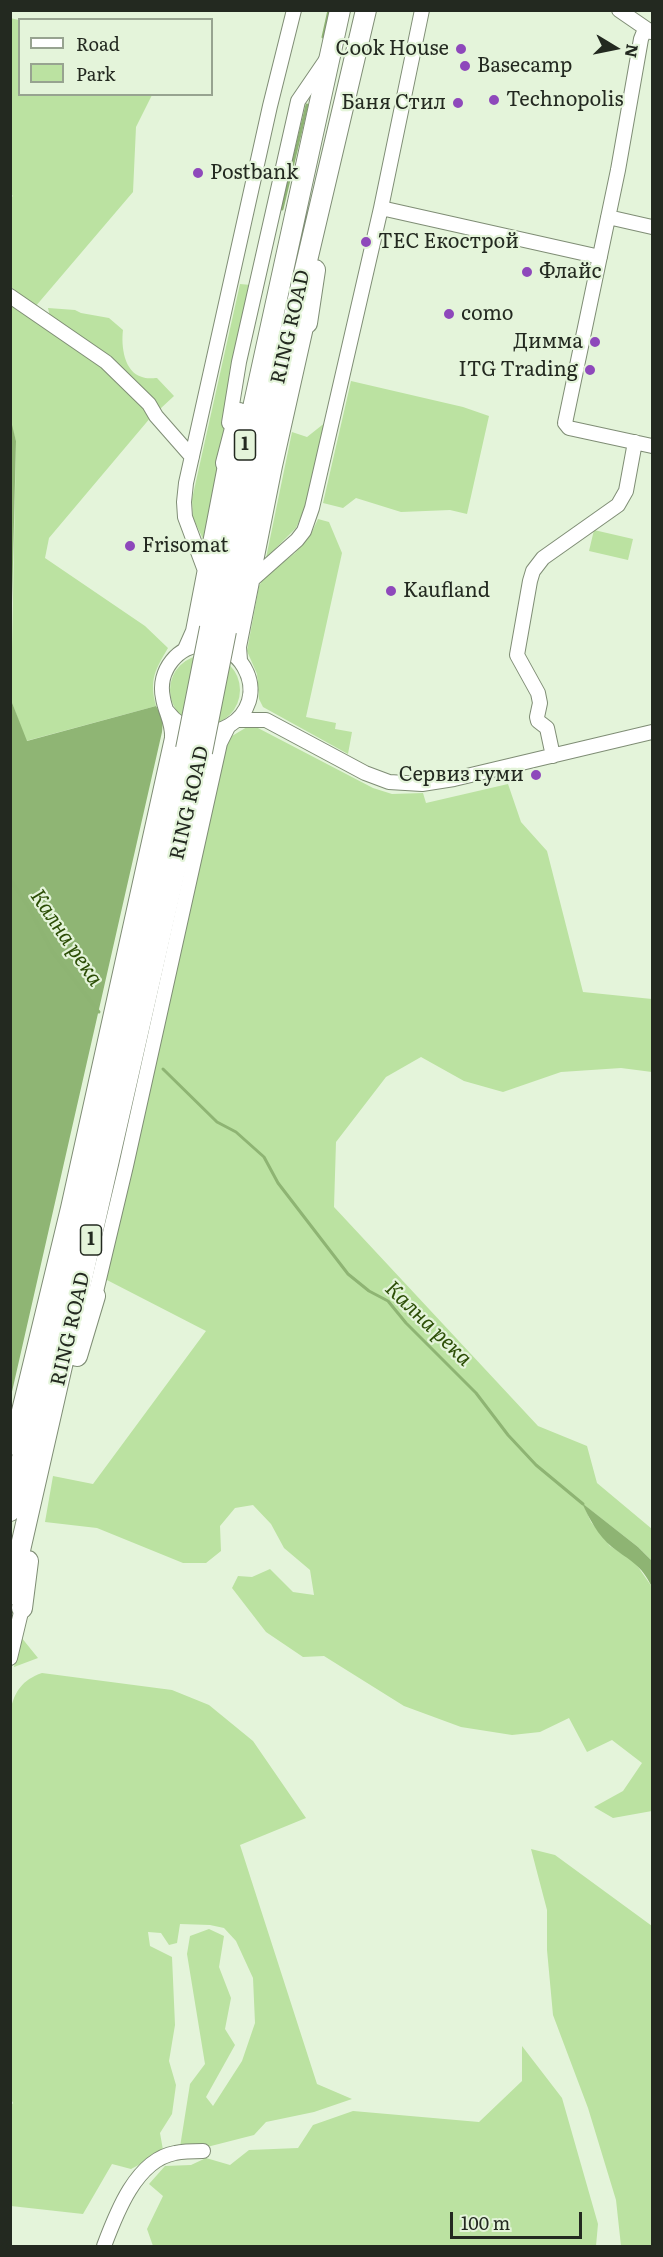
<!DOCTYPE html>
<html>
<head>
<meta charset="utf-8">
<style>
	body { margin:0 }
	#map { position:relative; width:663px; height:2257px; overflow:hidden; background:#e4f4da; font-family:Literata,serif }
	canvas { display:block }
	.frame { position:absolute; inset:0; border:12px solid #232920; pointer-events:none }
	.legend { position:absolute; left:18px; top:18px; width:195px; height:78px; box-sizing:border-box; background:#e4f4da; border:2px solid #97a390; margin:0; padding:8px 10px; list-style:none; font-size:18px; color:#232920 }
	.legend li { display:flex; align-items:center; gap:12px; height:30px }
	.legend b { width:30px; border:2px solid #97a390 }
	.north { position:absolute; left:585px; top:18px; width:60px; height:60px; -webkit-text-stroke:4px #e4f4da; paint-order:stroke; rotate:100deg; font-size:16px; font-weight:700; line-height:24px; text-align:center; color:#232920 }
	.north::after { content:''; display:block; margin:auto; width:21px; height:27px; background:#232920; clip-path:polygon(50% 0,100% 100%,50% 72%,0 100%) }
	.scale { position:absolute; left:450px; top:2212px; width:132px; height:27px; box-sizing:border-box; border:3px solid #232920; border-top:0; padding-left:8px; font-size:18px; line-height:21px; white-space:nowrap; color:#232920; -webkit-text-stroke:4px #e4f4da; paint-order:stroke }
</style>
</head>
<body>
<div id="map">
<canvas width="663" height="2257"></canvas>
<div class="frame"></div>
<ul class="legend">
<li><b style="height:8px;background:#fff"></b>Road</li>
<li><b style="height:16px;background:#bbe2a1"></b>Park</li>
</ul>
<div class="north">N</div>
<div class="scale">100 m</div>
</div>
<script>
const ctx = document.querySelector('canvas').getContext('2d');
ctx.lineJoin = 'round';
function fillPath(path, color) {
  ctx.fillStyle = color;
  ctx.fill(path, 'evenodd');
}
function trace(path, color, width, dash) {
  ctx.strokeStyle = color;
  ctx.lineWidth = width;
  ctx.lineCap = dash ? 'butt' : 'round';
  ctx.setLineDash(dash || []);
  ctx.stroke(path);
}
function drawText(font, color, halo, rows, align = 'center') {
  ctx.font = font + ' Literata,serif';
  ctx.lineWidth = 4.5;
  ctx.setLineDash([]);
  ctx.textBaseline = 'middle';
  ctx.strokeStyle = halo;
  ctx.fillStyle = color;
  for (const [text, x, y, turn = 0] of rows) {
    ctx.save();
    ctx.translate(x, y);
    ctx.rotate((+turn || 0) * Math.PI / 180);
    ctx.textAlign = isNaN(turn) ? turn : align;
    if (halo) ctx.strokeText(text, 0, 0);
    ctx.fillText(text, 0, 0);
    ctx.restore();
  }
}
const green = new Path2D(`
	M10,18L19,20L20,94L152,95L136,127L133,192L35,307L11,287L10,198L13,196L10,193Z
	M240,284L251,285L230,380L223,441L204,541L193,518L192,499Z
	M11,300L125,384L151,417L49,538L45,558L145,626L168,648C155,670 149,680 156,706L26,741L11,700L16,441L10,421Z
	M48,308L75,310L81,313L109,318L123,330C121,346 124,372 142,377C146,379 153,378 157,378L174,396L160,409L126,373L50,317Z
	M351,381L463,407L489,416L467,514L450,510L401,512L356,498L343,508L323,503Z
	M326,422L305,508L296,528L266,558L292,432L307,437Z
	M318,519L329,522L342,553L306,717L336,723L335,729L352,732L348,754L263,707L259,699L257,674L247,651L259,586L265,576L295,553L311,534Z
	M594,530L633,539L628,560L589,551Z
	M170 690a35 35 0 1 1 70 0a35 35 0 1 1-70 0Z
	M247,727H256L373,788L392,794L423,793L426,803L508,784L521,822L547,851L583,992L652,999V1072L621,1068L561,1072L503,1092L464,1081L421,1057L386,1077L336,1142L334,1207L538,1426L587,1446L597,1483L652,1529V1561L638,1547L583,1504L591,1522L610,1546L634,1561L652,1587V1811L613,1818L594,1807L623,1791L642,1763L612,1740L587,1752L569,1718L540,1732L512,1735L461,1727L404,1706L324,1656L303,1657L266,1632L232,1588L238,1576L252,1577L270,1569L293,1592L314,1595L310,1570L284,1548L271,1524L253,1505L235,1508L220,1526L221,1551L206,1563H183L97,1528L45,1522L53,1476L93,1484L206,1331L105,1279L227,745L232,736Z
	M21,1637L38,1658L14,1667Z
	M42,1673L172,1690L209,1705L253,1741L306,1818L240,1845L317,2084L352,2099L314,2112L266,2122L254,2135L207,2147H180L190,2084L205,2064L187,1954L190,1936L209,1929L224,1936L219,1967L231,1998L225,2029L235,2045L206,2097L213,2106L242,2061L255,2023L253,1978L236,1941L224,1928L210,1925L180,1924L177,1943L169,1945L161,1933L148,1932L150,1946L172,1957L175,2025L169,2061L176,2085L172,2114L160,2133L163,2150L150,2159L131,2169L112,2164L83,2214L11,2206L10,2107L13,2103L10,2097V1711C15,1691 22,1680 42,1673Z
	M531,1849L555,1855L652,1926V2246H621L616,2200L588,2108L553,2015L547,1950V1910Z
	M522,2046L562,2098L598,2224L596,2246H153L147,2229L163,2196L149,2184L165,2166L191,2165L206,2158L230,2165L249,2150L298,2148L313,2125L353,2111L479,2122L522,2081Z`);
const forest = new Path2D(`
	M11,421L16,441L11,644Z
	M11,700L27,741L156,706L163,719L162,732L11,1396Z`);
const water = new Path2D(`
	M582,1503L638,1547L652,1561V1587C641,1564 630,1561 612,1547C598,1536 589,1518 582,1503Z`);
const stream = new Path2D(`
	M323,37L329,10
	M282,209L307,105
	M10,879L29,908L52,951L99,1012
	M163,1069L217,1122L236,1132L264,1157L278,1183L348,1274L369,1291L388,1301L406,1323L476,1393L508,1435L536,1465L583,1504`);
const minor = new Path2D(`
	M619,10L651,32
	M645,29L641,39L618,170L565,423L569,428L652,446
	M381,208L600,257
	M608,217L652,227
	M10,296L106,362L149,404L156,416L192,457
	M229,423L239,362L298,101L326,60
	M204,568L185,517L184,502L186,483L270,106L294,10
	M253,579L297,540L304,531L312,508L381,208L422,10
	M185,649L193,631L227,455
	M240,660L239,647L275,466L307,323
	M237,720H266L365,773L389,782L422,784L454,779L652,732
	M553,756L547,728L538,721L537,717L540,703L538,693L517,655L530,581L533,571L543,558L618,505L626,491L635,442
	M95,1296L126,1166L220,743L228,727
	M10,1448L68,1208L172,738C173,722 165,712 163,698C157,671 178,644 206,645C221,645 236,653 244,667C272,716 203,759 167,711
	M10,1658L22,1608
	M104,2246C116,2214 136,2160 175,2153C184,2151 194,2151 203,2151`);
const highway = new Path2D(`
	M307,323L315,270
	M226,463L239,413
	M210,628L237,481L340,10
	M226,631L273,405L366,10
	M77,1356L95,1296
	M10,1511L118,1035L186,749
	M10,1594L202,752
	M22,1608L28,1561`);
const highwayBridge = new Path2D(`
	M186,749L210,628
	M202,752L226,631`);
const markers = [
	[461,49,6,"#8e48bb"],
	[465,66,6,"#8e48bb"],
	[494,100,6,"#8e48bb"],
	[458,103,6,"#8e48bb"],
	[198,173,6,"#8e48bb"],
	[366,242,6,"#8e48bb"],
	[527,272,6,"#8e48bb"],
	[449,314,6,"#8e48bb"],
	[595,342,6,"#8e48bb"],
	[590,370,6,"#8e48bb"],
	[130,546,6,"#8e48bb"],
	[391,591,6,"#8e48bb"],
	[536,775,6,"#8e48bb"]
];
const shields = [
	[245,445,21],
	[91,1240,21]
];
const shieldNames = [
	["1",245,445],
	["1",91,1240]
];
const poiNames = [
	["Cook House",449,49,"right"],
	["Basecamp",477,66],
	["Technopolis",506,100],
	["Баня Стил",446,103,"right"],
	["Postbank",210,173],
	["ТЕС Екострой",378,242],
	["Флайс",539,272],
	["como",461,314],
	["Димма",583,342,"right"],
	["ITG Trading",578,370,"right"],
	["Frisomat",142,546],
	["Kaufland",403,591],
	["Сервиз гуми",524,775,"right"]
];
const streetNames = [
	["RING ROAD",291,327,-77],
	["RING ROAD",190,803,-77],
	["RING ROAD",71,1329,-77]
];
const waterNames = [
	["Кална река",66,938,56],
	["Кална река",428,1324,44]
];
fillPath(green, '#bbe2a1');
fillPath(forest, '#8fb574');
fillPath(water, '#8eb473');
trace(stream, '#8eb473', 3);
trace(minor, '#7f8d75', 16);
trace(highway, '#7f8d75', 22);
trace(minor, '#fff', 14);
trace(highway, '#fff', 20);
trace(highwayBridge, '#7f8d75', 22, []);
trace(highwayBridge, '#fff', 20);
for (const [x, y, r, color] of markers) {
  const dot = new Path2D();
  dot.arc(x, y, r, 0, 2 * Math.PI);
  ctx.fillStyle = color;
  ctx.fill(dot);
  trace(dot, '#e4f4da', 2);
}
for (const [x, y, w] of shields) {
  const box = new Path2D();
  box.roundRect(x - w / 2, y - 15, w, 30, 4.5);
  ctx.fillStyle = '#e4f4da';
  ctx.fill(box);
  trace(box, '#232920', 1.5);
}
drawText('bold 18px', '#232920', null, shieldNames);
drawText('20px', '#232920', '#e4f4da', poiNames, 'left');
drawText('20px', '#232920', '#e4f4da', streetNames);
drawText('italic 21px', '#2c4e06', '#e4f4da', waterNames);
</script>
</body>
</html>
